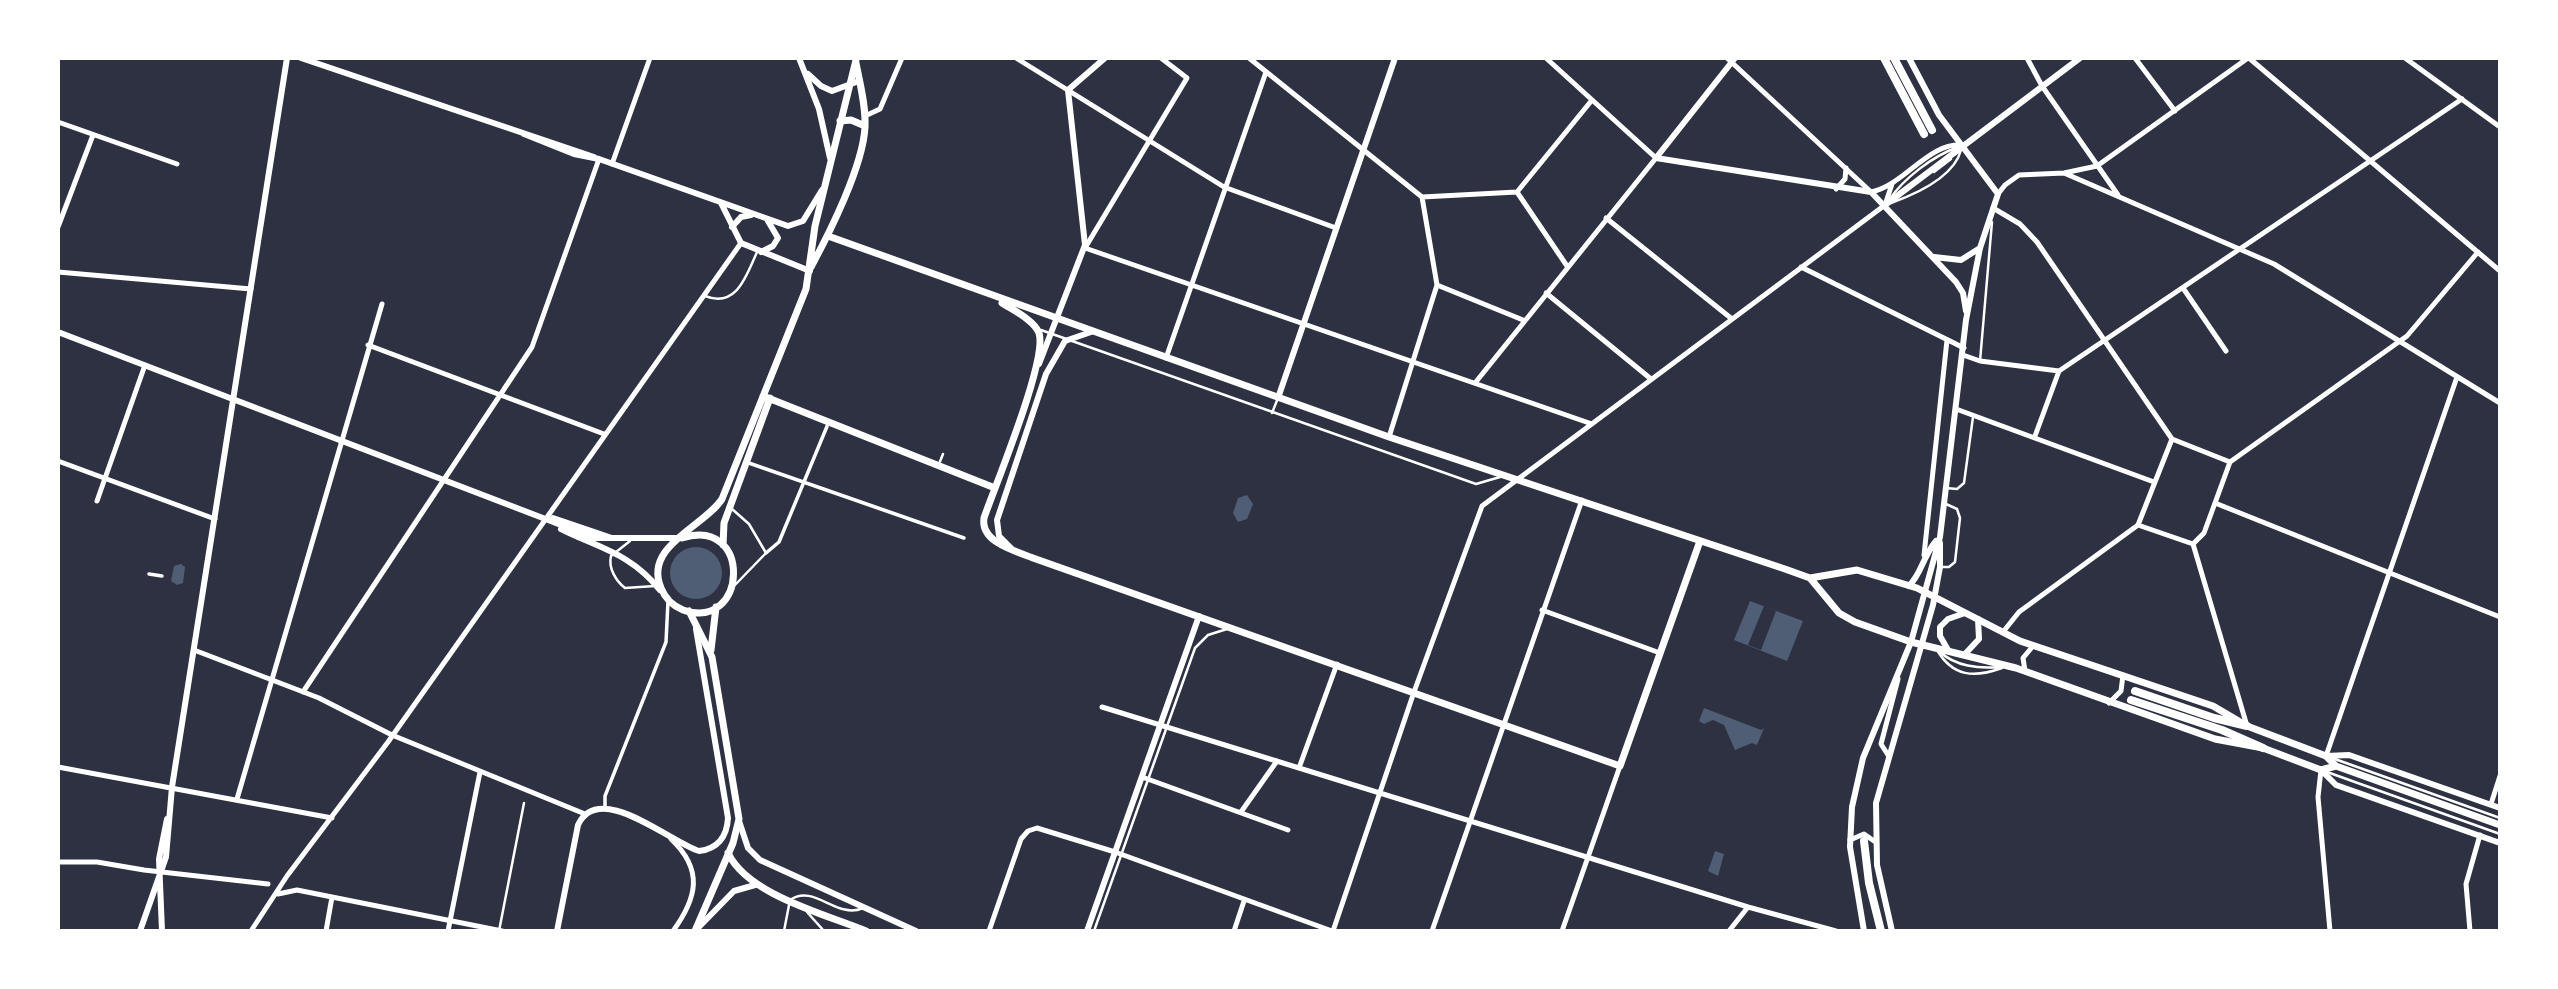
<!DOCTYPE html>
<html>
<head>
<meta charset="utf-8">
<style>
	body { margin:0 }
	#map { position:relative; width:2558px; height:989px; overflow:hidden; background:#2d3142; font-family:"PT Sans Narrow",sans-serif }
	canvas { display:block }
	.frame { position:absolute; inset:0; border:60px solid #fff; pointer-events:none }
</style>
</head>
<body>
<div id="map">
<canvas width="2558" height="989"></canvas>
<div class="frame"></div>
</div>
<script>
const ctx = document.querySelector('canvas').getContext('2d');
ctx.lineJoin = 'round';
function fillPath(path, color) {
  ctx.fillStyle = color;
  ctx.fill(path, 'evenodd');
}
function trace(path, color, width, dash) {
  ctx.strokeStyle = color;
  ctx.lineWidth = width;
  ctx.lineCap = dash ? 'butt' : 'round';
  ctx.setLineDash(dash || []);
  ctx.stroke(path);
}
const water = new Path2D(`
	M1247,495L1253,504L1247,519L1238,522L1233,513L1238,498Z
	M670 573a26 26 0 1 1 52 0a26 26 0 1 1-52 0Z
	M181,564L185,567L183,583L177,585L171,581L174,566Z
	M1750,601L1803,621L1787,661L1734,640Z
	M1704,708L1761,730L1764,728L1757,745L1752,743L1735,750L1724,725L1713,720L1704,724L1699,721Z
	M1715,851L1724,854L1718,876L1708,871Z`);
const pier = new Path2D(`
	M1764,606L1776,611L1761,650L1748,645Z`);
const service = new Path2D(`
	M1934,172L1951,159
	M1889,200C1904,178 1933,156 1958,147
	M1891,203C1916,194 1954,177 1961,150
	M705,296C738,309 747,273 758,250
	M1041,330L1476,484L1500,477
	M1980,361L1992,222
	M1272,413L1278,398
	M939,464L943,454
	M1946,488L1957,489L1964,483L1973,417
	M732,509L749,524L766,553L733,587
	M630,541L611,556C608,568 616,581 625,588L655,586
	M1940,567H1949L1955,562L1960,518L1957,509L1946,504
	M1937,650C1953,677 1974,678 2002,668
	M1940,652C1955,666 1979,669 1999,667
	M2332,758L2500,818
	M2327,772L2500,834
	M807,912L824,931
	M499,931L524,803
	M784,931L790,900C814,883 837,920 863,908
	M1094,931L1195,648L1208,635L1227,629`);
const pedestrian = new Path2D(`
	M746,462L964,538
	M766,553L779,542L828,424
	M149,574L162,576
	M605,807V796L666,642L668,601`);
const minor = new Path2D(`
	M1016,58L1224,187L1336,228
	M1161,58L1187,78L1085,248L1592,424
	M1249,58L1422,197
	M1727,58L1871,192C1905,185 1928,142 1963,145
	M2027,58L2042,86L2118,195
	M2135,58L2175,111
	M2249,58L2500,271
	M2405,58L2500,127
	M865,116L880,109L902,58
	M58,122L177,164
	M612,164L650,58
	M2064,173L2274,264L2500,403
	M1836,189L1845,179L1846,168
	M1517,192L1592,100
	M1998,194L2005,185L2019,175L2064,173L2097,166L2248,58
	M1993,208L2020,224L2037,242L2172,439
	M1606,218L1732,319
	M58,227L93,135
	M1801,267L1964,348
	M58,272L251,289
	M2183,288L2226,351
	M1546,293L1651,379
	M1523,320L1437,285L1422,197L1517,192L1567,266
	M368,345L604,434
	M1963,355L1980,361L2059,371
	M1166,358L1266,72
	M2059,371L2462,99
	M1475,383L1656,158L1546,58
	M1956,409L2154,482
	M2035,436L2059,371
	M1389,437L1437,285
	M58,461L215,519
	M2230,462L2407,336L2478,252
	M97,501L145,365
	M2215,503L2500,617
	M2138,525L2193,544L2204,533L2230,462
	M2193,544L2247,726
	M1924,555L1947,340
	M1542,610L1660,653
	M2003,632L2019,612L2138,525L2172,439L2230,462
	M194,650L319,698L392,735L585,814
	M2025,671L2023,658L2033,646
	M303,692L532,347L599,159
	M2109,703L2121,691L2123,675
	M1102,707L1748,907L1836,931
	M1888,755L1881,744L1898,679
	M2326,756L2457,377
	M58,767L332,818
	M1299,768L1337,664
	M2321,770L2318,797L2330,931
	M1142,777L1288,830
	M237,799L382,304
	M2491,804L2500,776
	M1241,812L1277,761
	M671,839C704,870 697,898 673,931
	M1850,840L1864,834L1874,841
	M58,862H97L144,870L268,884
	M278,894L297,890L502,931
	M251,931L287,876L388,742L741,243
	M326,931L332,897
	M448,931L480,772
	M989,931L1021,839L1028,831L1037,828L1115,852L1332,931
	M1234,931L1244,901
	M1333,931L1414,692L1482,506L1885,205L1892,184
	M1432,931L1582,500
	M1562,931L1620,766
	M1729,931L1748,907
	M2470,931L2466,884L2480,835`);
const tertiary = new Path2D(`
	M301,58L594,157
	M799,58L819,109L830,158
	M1735,58L1656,158L1871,192L1956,282L1963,293L1966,311
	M808,74L821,86L832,91L859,81
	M524,134L574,154L599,159L788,226L803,221L822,190
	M721,203L741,243L810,271
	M1885,205L2080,58
	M732,227L741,217L751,215
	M761,252L773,246L778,238L768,221
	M1934,257L1961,260L1980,248
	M58,332L595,538H680
	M1039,364L1085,245L1068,90L1105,58
	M1278,398L1395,58
	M553,518L609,537
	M561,529C601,549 630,553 660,590
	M1011,548L999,536L997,520L1046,374L1065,341L1091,332
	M1909,586C1922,573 1922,558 1936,541
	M1948,650L1940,636V627L1948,619L1965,613
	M1965,654L1979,639L1978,619
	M2326,756L2349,755L2500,808
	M2321,770L2336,785L2500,843
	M739,821L748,848L760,860L916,931
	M696,930L734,891L755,885
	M140,931L166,857L172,787L287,58
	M162,931L159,859L167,819
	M557,931L578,825C599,780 670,842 699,851C718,849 727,836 728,818L696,629
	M1087,931L1199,616
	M1864,931L1850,847L1852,807L1863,758L1911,642L1940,537L1966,320L1980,248L1998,194L1939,115L1909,58
	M1892,931L1877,865L1876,803L1933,605L1940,567V543`);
const secondary = new Path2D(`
	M840,121L851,120L865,126
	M828,236L1389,437L1785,569L1810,578L1839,613L1855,622L1911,642L2016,668L2215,739L2263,748L2321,770L2336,766
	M811,267C830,232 863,166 865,127C866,106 860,84 856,63
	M1002,303C1013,310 1034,320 1039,333C1048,359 995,486 984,518C980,542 1015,551 1033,558L1620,766L1700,541
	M763,396L995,488
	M682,538C753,515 748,633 683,610C673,606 665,598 661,588C643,546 704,527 722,499L806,289L815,226L856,60
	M723,545L724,523L770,398
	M1810,578L1857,570L1917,588L2020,641L2213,706L2247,726L2326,756L2336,766L2500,825
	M689,611L712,657L739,819L733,843L695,931
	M711,650L716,607
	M728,853C748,895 825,914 866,931`);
const primary = new Path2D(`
	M1884,58L1924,134
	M1894,58L1932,130
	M2135,691L2214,718L2247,726
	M2131,700L2222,730L2263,748
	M1864,841L1869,883L1881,931`);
fillPath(water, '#4f5d75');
fillPath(pier, '#2d3142');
trace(service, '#fff', 2.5);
trace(pedestrian, '#fff', 3.5);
trace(minor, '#fff', 5);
trace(tertiary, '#fff', 6);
trace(secondary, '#fff', 7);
trace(primary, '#fff', 8);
</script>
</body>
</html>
